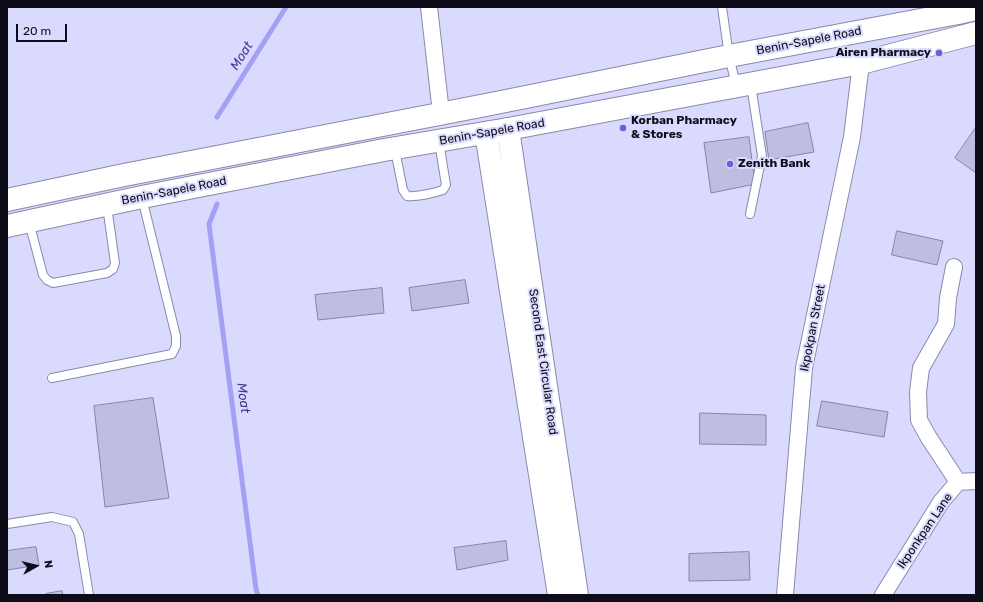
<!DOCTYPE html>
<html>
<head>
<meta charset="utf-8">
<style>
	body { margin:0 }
	#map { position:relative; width:983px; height:602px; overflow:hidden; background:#dadaff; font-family:Rubik,sans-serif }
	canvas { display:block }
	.frame { position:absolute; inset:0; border:8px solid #0d0c18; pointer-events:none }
	.north { position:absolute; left:16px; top:546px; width:40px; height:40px; -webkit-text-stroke:3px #dadaff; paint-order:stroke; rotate:82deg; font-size:11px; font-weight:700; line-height:16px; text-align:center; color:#0d0c18 }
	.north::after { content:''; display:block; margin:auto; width:14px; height:18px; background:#0d0c18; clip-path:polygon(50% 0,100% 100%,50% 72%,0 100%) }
	.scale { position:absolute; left:16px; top:24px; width:51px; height:18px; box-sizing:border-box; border:2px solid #0d0c18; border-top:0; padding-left:5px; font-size:12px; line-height:14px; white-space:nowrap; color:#0d0c18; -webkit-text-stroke:3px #dadaff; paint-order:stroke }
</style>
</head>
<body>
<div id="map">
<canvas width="983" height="602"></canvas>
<div class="frame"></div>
<div class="north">N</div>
<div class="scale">20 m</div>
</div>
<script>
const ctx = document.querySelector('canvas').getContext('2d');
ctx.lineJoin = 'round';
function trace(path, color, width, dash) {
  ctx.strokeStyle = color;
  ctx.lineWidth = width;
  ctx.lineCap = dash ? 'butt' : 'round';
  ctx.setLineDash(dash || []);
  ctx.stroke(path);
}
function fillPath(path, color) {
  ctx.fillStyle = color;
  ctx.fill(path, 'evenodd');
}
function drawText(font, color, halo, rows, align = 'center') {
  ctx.font = font + ' Rubik,sans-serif';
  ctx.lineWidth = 4;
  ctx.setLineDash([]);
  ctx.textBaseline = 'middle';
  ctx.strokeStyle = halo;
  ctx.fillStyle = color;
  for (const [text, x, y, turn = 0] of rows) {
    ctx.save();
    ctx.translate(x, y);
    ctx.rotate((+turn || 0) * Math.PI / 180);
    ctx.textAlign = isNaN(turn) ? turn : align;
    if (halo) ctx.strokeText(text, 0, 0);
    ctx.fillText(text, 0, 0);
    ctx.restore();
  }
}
const stream = new Path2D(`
	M217,117L286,7
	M217,204L209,224L256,589L258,595`);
const building = new Path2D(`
	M808,123L814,152L769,160L765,132Z
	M975,129L976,130V173L955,158Z
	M749,137L755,184L711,193L704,143Z
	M897,231L943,241L937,265L892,255Z
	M465,280L469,303L412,311L409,288Z
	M382,288L384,313L318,320L315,295Z
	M153,398L169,498L105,507L94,406Z
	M822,401L888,412L884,437L817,426Z
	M700,413L766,415V445L700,444Z
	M506,541L508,560L457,570L454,548Z
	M36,547L39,565L7,570V551Z
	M749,552L750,580L689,581V554Z
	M62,591L63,595H46V594Z`);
const service = new Path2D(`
	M722,7L729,56L736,85
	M395,150L403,190L407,196C417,197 434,193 443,190L446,185L439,142
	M750,214L762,156L751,85
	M29,222L43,275L47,280L53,283L107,273L113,269L115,263L107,206
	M52,378L172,354L176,346V336L142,198
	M7,524L52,517L73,522L79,534L89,595`);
const minor = new Path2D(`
	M429,7L441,113
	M954,267L948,298L946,324L921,368L918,392L919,420L929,438L958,482
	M785,595L804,368L852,137L861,63
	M883,595L941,502L958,482L976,481`);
const secondary = new Path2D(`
	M508,129L577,595
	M486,133L559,595`);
const trunk = new Path2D(`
	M7,200L124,175L491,104L729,56L958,13L976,9
	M7,226L142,197L384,150L508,129L861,63L976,33`);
const markers = [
	[939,53,4,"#6c5ed8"],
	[623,128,4,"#6c5ed8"],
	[730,164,4,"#6c5ed8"]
];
const streetNames = [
	["Benin-Sapele Road",809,41,-11],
	["Benin-Sapele Road",492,132,-10],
	["Benin-Sapele Road",174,191,-11],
	["Ikpokpan Street",813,328,-79],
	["Second East Circular Road",543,362,82],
	["Ikponkpan Lane",925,531,-56]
];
const poiNames = [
	["Airen Pharmacy",931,53,"right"],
	["Korban Pharmacy",631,121],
	["& Stores",631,135],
	["Zenith Bank",738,164]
];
const waterNames = [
	["Moat",242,56,-58],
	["Moat",243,398,82]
];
trace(stream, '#a3a1f5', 5);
fillPath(building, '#bdbee1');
trace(building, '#8585a7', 1);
trace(service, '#898aab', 10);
trace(minor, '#898aab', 18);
trace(secondary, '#898aab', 24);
trace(trunk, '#898aab', 24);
trace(service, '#fff', 8);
trace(minor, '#fff', 16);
trace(secondary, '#fff', 22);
trace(trunk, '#fff', 22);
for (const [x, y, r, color] of markers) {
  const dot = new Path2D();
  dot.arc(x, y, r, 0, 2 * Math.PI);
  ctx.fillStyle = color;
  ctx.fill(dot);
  trace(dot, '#dadaff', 1.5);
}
drawText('12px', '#0d0c18', '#dadaff', streetNames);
drawText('bold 12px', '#0d0c18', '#dadaff', poiNames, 'left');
drawText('italic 13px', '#443595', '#dadaff', waterNames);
</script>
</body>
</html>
